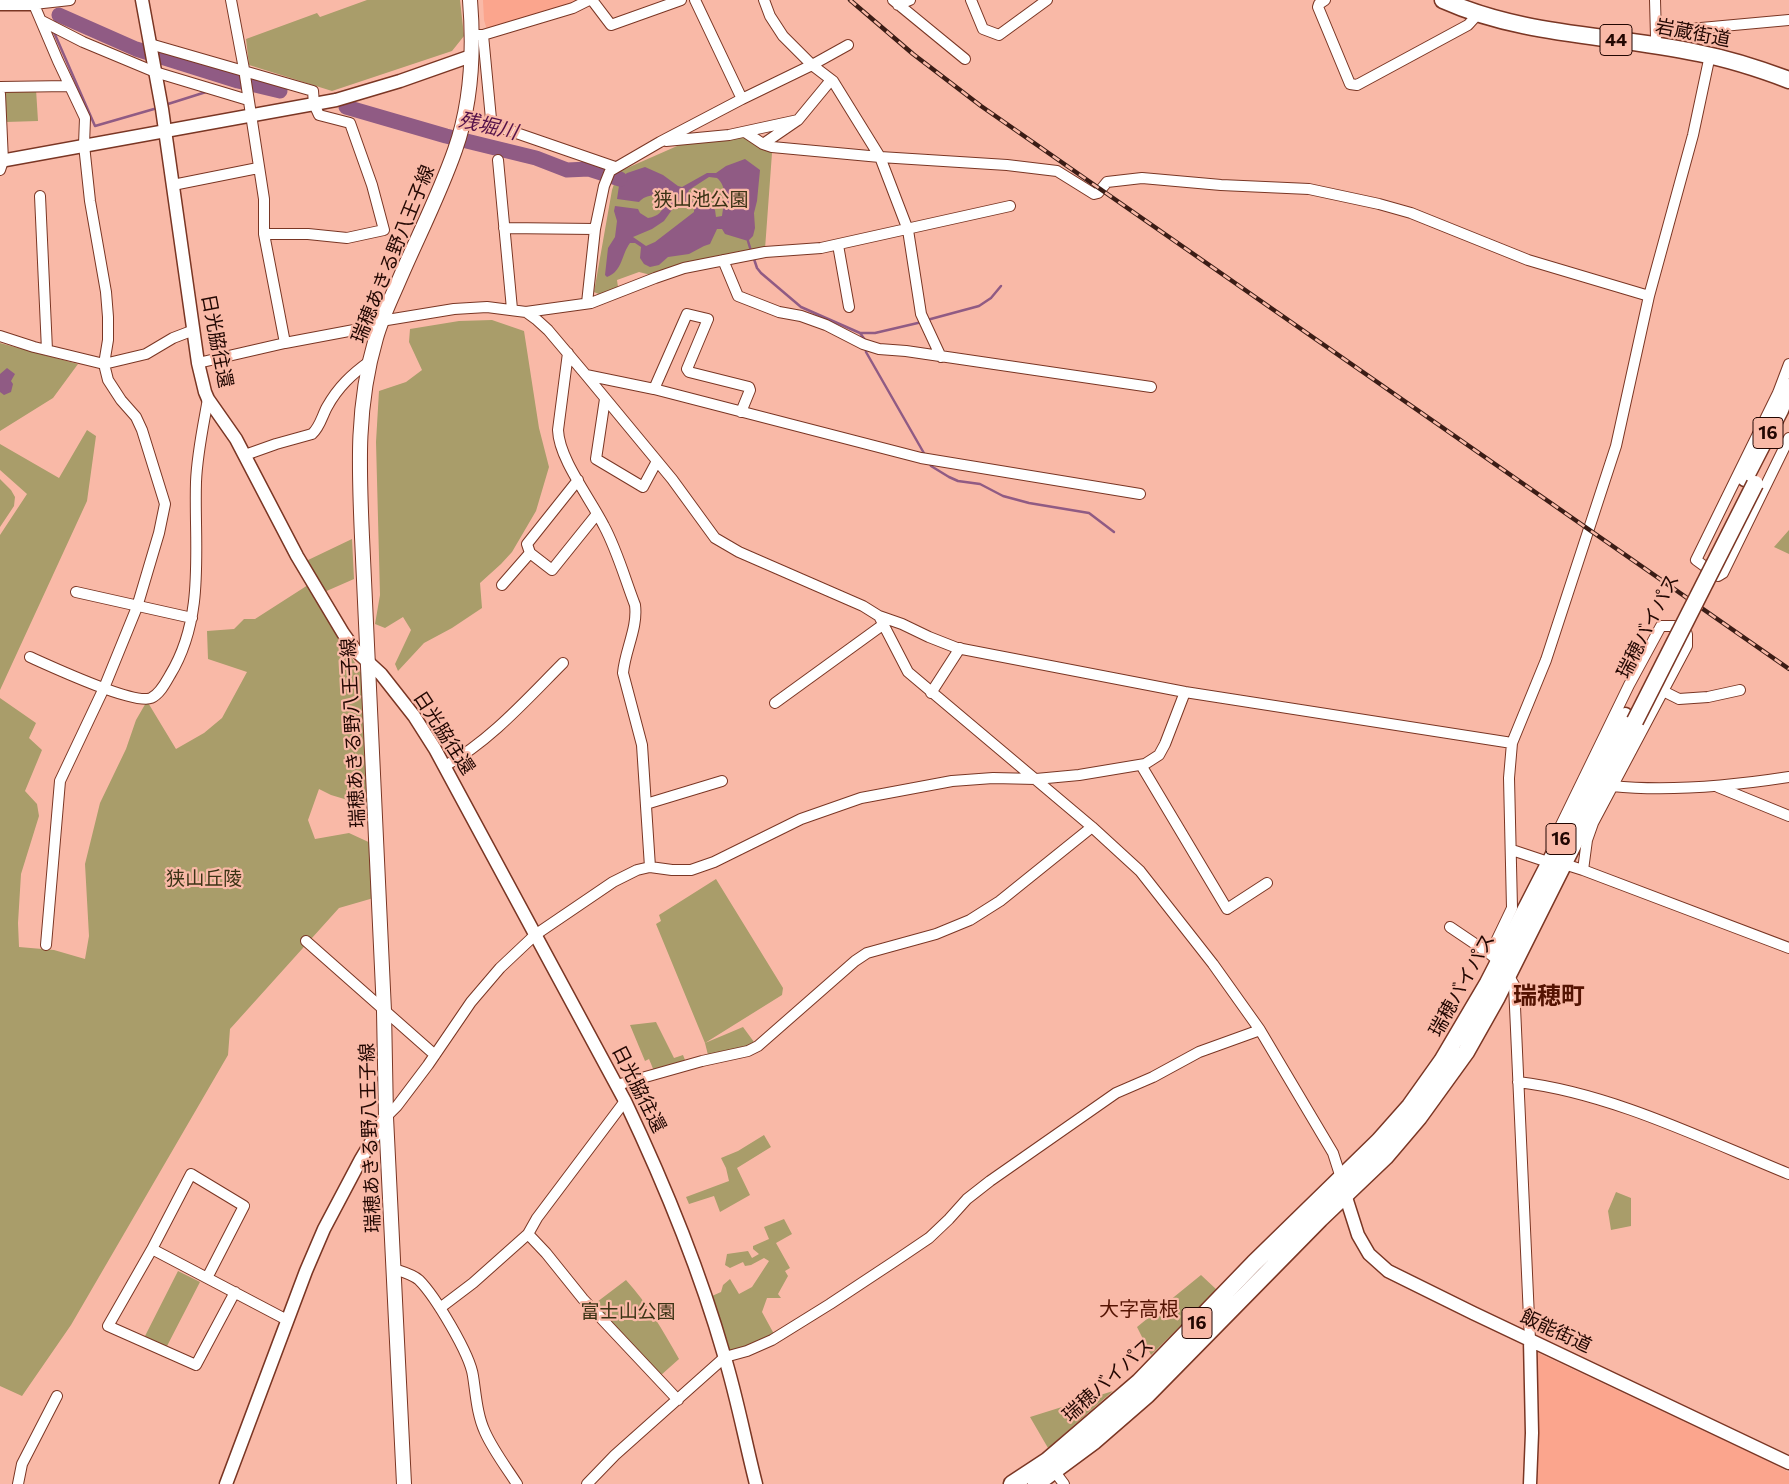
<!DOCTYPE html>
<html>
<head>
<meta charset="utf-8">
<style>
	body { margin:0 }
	canvas { display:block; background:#f9b9a7 }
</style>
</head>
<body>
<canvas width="1789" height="1484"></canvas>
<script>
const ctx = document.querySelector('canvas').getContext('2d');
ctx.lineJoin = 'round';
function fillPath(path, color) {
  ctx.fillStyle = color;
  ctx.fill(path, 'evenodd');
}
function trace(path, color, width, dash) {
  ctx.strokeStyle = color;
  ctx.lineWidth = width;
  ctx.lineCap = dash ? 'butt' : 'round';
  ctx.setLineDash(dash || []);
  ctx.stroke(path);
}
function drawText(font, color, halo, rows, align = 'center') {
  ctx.font = font + ' Commissioner,"Noto Sans JP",sans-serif';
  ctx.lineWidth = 4.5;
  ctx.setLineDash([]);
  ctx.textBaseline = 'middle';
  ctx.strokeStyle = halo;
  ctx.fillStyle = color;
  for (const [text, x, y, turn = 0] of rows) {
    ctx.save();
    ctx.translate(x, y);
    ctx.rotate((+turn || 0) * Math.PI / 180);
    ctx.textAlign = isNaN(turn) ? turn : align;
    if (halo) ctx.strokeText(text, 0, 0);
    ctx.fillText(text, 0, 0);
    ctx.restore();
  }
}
const built = new Path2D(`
	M483,0H582L572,6L487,30L484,20Z
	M1534,1351L1759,1457L1789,1472V1484H1535Z`);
const green = new Path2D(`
	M367,0H460L464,36L452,51L332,91L249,65L246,39L317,13L320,17Z
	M36,89L38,121L6,122L5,90Z
	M748,136L772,153L765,249L736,252L651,275L639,272L617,280L618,287L601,295L594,292L612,190L618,172L684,143Z
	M492,320L524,331L539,428L549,467L536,511L512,552L501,564L480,583L482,608L452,628L424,643L398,671L395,664L411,630L403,617L385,628L375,624L380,595L376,442L379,391L406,382L422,370L409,342L410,329L459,321Z
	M0,343L78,364L53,398L0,431Z
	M87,430L96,436L87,501L0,690V535L27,494L0,470V444L59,478Z
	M0,479L11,490L15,497L14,506L0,527Z
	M1789,530V554L1774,547Z
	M352,539L354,579L322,593L306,561Z
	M308,585L361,673L371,807L331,795L319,789L308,820L315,839L349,833L375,845L377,897L339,908L230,1029L228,1055L71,1325L22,1396L0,1386V698L36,723L29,738L42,750L25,791L37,804L39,816L21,874L18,923L19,947L54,950L85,959L89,936L85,864L100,803L126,749L136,720L147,701L176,749L204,733L222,718L247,672L208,659L207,631L234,629L244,619H255Z
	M716,879L783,988L782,995L705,1043L743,1027L754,1042L742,1049L708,1055L705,1043L656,924L661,921L659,915Z
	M656,1022L674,1058L683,1055L685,1060L654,1071L649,1059L645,1061L630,1025Z
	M764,1135L771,1147L737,1168L750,1195L720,1212L714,1196L689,1204L686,1197L729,1181L726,1168L721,1158L738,1151Z
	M1616,1192L1631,1198V1226L1611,1230L1608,1211Z
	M784,1219L792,1234L776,1243L790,1268L785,1271L788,1276L778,1294L781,1298H767L762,1312L774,1334L734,1353L729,1350L712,1296L721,1292L723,1285L730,1279L739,1294L752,1287L769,1261L764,1258L751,1265L745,1266L743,1262L730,1268L725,1265L727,1254L748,1251L752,1258L759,1254L753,1249V1246L769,1239L764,1227Z
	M178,1271L200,1282L166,1348L144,1338Z
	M1201,1275L1217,1290L1151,1355L1137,1327Z
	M626,1280C648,1304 663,1331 679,1359L660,1376L593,1305Z
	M1113,1391L1048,1448L1030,1417Z`);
const water = new Path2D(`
	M745,159L760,170L757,201L754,213L755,228L753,236L748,241L725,234L722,229H717L710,244L704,246L689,254L668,257L659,265L650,267L644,264L640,258L641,247L635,243H630C621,255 623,271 607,277L605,275L608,248L615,237L617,221L614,211L615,206L638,209L640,213L648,218C659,216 662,212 666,201C658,193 646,194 639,202L617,199L620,179L627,173L645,167L663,175L678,186L682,187L707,173H716L726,166ZM709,177L717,178C728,187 724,203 722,216L716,217L715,210L710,204C702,204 692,203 686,198L689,190ZM679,200C685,200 690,203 694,207V212L655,242L646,246L633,237L652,229L664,221Z
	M7,368L15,374L11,381L13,384L11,392L4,395L0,392V374Z`);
const stream = new Path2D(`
	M54,24L59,15
	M53,30L95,126L154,109
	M168,104L206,92
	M748,241L751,251
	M753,256L757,268L761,273L801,307L860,333L865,340
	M927,320L979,306L991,298L1001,286
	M860,333H875L922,322
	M866,348V352L925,455
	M929,462L931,466L949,477L958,481L980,484L1003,496L1029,503L1089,513L1114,532`);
const river = new Path2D(`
	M59,15L136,49L238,81L280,91
	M346,107L446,136L536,158L567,170L589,169L620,179`);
const minor = new Path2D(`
	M32,0L58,61L85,118L84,145L90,201L106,292L108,317V340L104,364L108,380L121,400L136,417L142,430L165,504L159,533L137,607L104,688L60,781L46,945
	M231,0L244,69L264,199V234L285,343
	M592,0L611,25L681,0
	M764,0L770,16L783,36L812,65L833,81L880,157L908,230L921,314L941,357
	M893,0L965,59
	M971,0L983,29L999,35L1047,0
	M1325,0L1319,4L1318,7L1350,84L1357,85L1468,25L1478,14
	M1655,0L1656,37
	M34,4L70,0
	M898,5L910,0
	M42,21L83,42L155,72L248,100
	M1657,32L1789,20
	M478,35H483L573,8L589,0
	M483,35L491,119L499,127L615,167
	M150,44L313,91L314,104L319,115L350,123L372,185L384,230L347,238L308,234H264
	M0,87L69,86
	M0,94L3,161L0,170
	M742,99L812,65L848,45
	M745,132L763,144L772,147L880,157L1007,165L1057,171L1094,194L1098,193L1107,182L1142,178L1221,185L1309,189L1379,204L1411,213L1528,260L1649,296
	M666,141L729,135L798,120
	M763,144L798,120L831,80
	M498,160L512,309
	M173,185L258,168
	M40,196L47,350
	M504,228L595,229
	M838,245L849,307
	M723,260L738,296L779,312L801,316L826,325L863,344L879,349L906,351L1151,387
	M587,303L595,229L604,186L610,171L660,142L742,99L695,0
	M526,312L591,303L655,278L684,268L765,252L821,248L1010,206
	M0,336L34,347L104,364L146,354L173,338L194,330
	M568,353L558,430C559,459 590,498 604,526C617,550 625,579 635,605C638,628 625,650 623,673L642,745L650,867
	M198,363L285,343L370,327L381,321L454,309L487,307L526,312L537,320L548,330L586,375L672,479L715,538L739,552L863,606L879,616L902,624L929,637L957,648L1185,692L1512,743
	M1789,364L1778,393L1696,560L1718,576L1723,573L1789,438
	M586,375L654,389L921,458L1140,494
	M654,389L687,314L708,319L687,369L689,372L749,387L750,390L741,412
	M605,399L596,459L643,487L657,461
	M245,455L276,444L312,434C320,427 322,416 327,407C338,387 352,374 370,361
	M530,553L552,570L597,514
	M502,585L530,553L527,544L578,480
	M76,592L192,618
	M879,616L908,672L1092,827L1140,871L1213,964L1260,1030L1333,1153L1341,1178
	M30,657C50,666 134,705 151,698C160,694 166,682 170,675C206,616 194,547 196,482C197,454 203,427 208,399
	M1663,691L1679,699L1708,697L1740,690
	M931,693L960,648
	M775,703L884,624
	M1141,765L1227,909L1267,883
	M445,766C491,740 526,700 563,663
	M1612,786C1670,792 1731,786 1789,777
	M1718,787L1789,816
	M646,804L722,781
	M1559,829L1629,685L1661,626H1674L1687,634V646L1593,823L1587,840L1583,870
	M1512,850L1545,861
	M1564,864L1583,870L1789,948
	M1450,927L1490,954L1495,958
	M306,941L435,1055
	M1490,954L1512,908L1509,778L1512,743L1546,660L1616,446L1649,296L1693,135L1710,55
	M1506,971L1514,985L1530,1340
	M1518,1082C1611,1093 1703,1139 1789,1174
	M617,1085L702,1061L748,1051L758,1046L855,961L867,953L936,934L970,920L1000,901L1092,827
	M386,1117L397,1106L428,1065L471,1002L500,968L535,935L613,882L637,870L650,867L672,870H691L714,862L801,819L861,798L952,781L993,778L1036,779L1079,775L1145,764L1159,755L1165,744L1185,692
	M528,1234L546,1253L583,1299L678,1400
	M152,1249L191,1174L244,1206L207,1278
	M394,1269C403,1272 412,1274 419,1280C435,1296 470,1354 473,1376C476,1395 477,1415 485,1432C493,1450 506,1467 517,1484
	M235,1292L196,1365L108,1326L152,1249L287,1320
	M440,1308L473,1283L528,1234L537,1218L625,1101
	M1052,1468L1064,1484
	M18,1484L22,1464L57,1396
	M587,1484L615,1455L725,1357L747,1351L772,1340L830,1304L895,1261L929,1238L949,1219L967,1199L990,1181L1116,1093L1153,1077L1199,1052L1260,1030`);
const tertiary = new Path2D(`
	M142,0L162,109L198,363L205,392L208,399L236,439L297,556L343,633L355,650L381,674L414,716L435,749L625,1101C664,1183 699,1268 724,1355C737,1397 745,1441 756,1484
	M0,4H34
	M0,161L336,100L400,81L471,56
	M1343,1188L1358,1235L1369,1254L1388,1271L1473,1313L1789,1463
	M226,1484L306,1271L324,1229L361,1159L386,1117
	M1530,1484L1532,1433L1530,1340`);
const secondary = new Path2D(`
	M404,1484L386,1117L384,1011L362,537C359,468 356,406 376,338C381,320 389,303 397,285C416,240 439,196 455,150C472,102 474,49 470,0`);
const primary = new Path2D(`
	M1443,0C1526,37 1611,34 1698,53C1729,59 1760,69 1789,80`);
const trunk = new Path2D(`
	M1745,478L1780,410L1789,387
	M1012,1484L1047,1461L1139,1382L1254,1263L1379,1141L1410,1106L1442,1061L1488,983L1625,716
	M1036,1484L1094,1441L1147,1395L1320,1219L1385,1157L1419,1117L1466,1052L1497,997L1635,721`);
const rail = new Path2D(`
	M850,0L913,54L981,106L1789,669`);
const trunkBridge = new Path2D(`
	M1635,721L1755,484`);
const shields = [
	[1616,40,32],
	[1768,433,30],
	[1561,839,30],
	[1197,1323,30]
];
const shieldNames = [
	["44",1616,40],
	["16",1768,433],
	["16",1561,839],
	["16",1197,1323]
];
const streetNames = [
	["岩蔵街道",1693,33,11],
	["瑞穂あきる野八王子線",393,254,-68],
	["日光脇往還",217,341,79],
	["瑞穂バイパス",1648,626,-63],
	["瑞穂あきる野八王子線",353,733,-93],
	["日光脇往還",444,733,57],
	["瑞穂バイパス",1462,985,-61],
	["日光脇往還",639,1089,63],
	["瑞穂あきる野八王子線",370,1138,-92],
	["飯能街道",1556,1331,25],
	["瑞穂バイパス",1108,1380,-42]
];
const parkNames = [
	["狭山池公園",701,200],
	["狭山丘陵",204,879],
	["富士山公園",628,1312]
];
const waterNames = [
	["残堀川",488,126,13]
];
const neighbourhoodNames = [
	["大字高根",1139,1309]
];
const districtNames = [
	["瑞穂町",1549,996]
];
fillPath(built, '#fba58d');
fillPath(green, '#a99d6a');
fillPath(water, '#905b84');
trace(stream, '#905b84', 2.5);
trace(river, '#905b84', 15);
trace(minor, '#7a3624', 12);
trace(tertiary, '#7a3624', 15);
trace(secondary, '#7a3624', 16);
trace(primary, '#7a3624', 19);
trace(trunk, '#7a3624', 19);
trace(minor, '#fff', 10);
trace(tertiary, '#fff', 12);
trace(secondary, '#fff', 14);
trace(primary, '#fff', 16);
trace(trunk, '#fff', 16);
trace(rail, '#3c1d16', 4.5);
trace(rail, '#f9b9a7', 2.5, [8]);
trace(trunkBridge, '#7a3624', 19, []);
trace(trunkBridge, '#fff', 16);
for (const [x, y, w] of shields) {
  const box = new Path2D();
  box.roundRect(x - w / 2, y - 15.5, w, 31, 4);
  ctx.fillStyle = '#f9b9a7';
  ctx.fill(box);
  trace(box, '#220702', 1);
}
drawText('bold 18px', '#220702', null, shieldNames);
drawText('19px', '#220702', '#f9b9a7', streetNames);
drawText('19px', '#3b3315', '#f9b9a7', parkNames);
drawText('italic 20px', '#541149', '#f9b9a7', waterNames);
drawText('20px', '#541302', '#f9b9a7', neighbourhoodNames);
drawText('bold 24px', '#541302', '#f9b9a7', districtNames);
</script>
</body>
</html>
